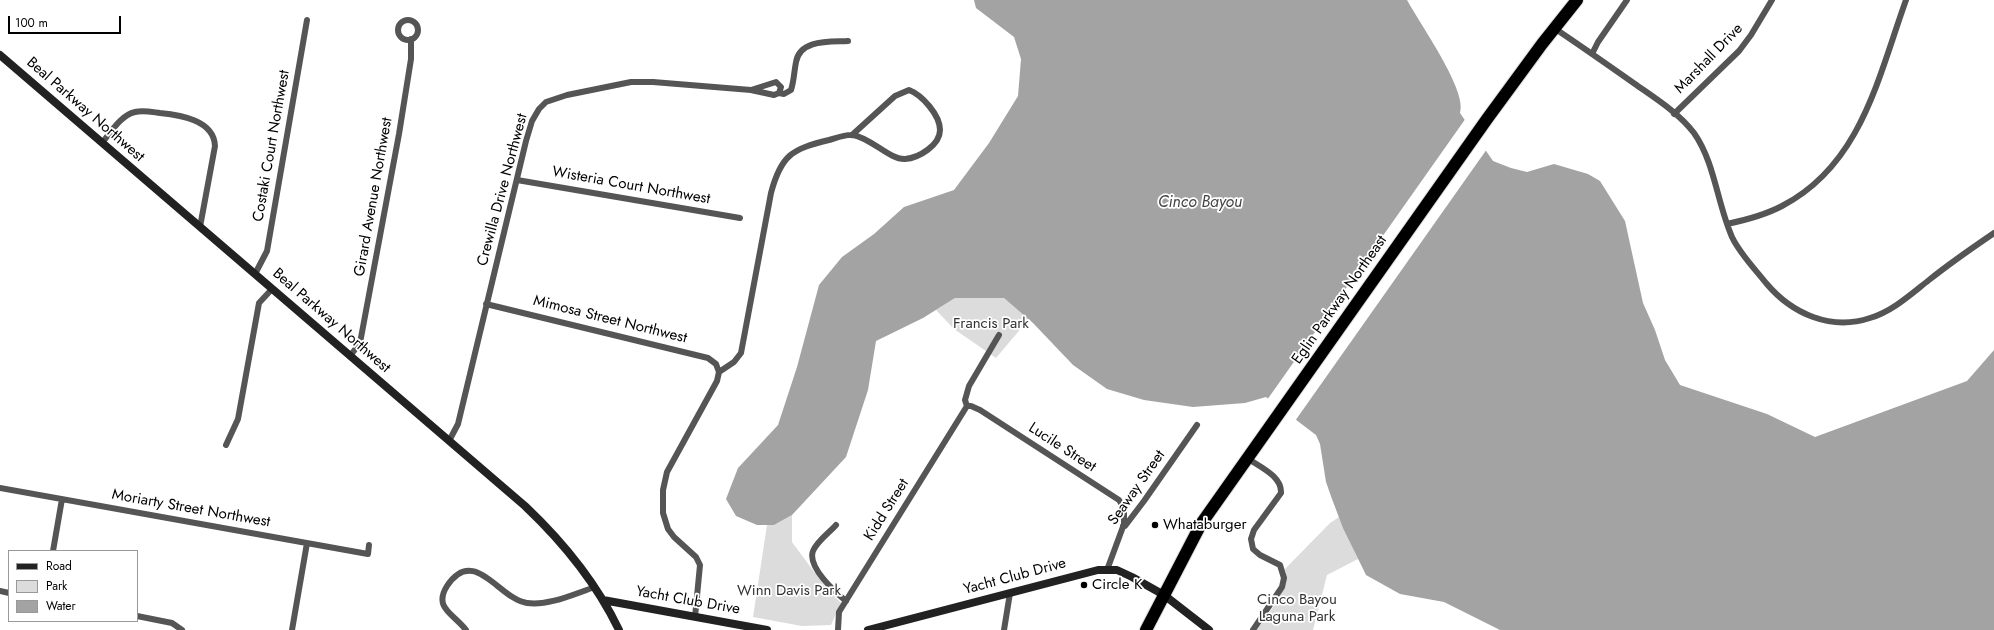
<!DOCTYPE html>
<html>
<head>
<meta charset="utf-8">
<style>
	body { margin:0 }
	#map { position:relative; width:1994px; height:630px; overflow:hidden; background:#fff; font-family:Jost,sans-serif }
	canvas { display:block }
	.legend { position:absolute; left:8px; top:550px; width:130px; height:72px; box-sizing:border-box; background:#fff; border:1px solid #999; margin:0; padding:5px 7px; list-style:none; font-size:12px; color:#000 }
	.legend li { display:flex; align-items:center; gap:8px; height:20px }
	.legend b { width:20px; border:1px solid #999 }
	.scale { position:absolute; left:8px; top:16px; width:113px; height:18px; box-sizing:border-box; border:2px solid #000; border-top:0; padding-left:5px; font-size:12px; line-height:14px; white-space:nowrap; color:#000; -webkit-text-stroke:3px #fff; paint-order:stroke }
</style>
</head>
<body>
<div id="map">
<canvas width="1994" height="630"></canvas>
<ul class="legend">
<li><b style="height:5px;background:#222"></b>Road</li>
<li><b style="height:11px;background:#dcdcdc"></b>Park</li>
<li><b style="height:11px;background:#a3a3a3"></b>Water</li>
</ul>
<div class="scale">100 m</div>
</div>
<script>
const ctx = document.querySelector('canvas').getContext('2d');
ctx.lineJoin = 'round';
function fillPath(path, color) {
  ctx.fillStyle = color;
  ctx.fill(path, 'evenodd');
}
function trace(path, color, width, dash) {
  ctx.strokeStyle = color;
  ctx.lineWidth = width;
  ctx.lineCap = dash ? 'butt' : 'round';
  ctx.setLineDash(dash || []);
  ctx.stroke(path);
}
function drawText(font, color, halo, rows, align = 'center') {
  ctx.font = font + ' Jost,sans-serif';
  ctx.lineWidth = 3.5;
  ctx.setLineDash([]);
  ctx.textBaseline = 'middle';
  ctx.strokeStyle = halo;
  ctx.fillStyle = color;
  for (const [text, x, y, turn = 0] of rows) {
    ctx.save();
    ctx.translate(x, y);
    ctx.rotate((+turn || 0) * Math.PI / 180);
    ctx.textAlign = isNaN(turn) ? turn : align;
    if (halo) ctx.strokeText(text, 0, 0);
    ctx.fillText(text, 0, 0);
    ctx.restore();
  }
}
const green = new Path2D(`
	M955,298H1004L1029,319L996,358L954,329L936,310Z
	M792,515V542L826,588L841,603L831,625L802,626L753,617L767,525H774Z
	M1339,517L1358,559L1327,575L1313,630H1257C1268,613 1290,590 1285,569L1330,523Z`);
const water = new Path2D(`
	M974,0H1407C1420,24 1468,91 1460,113L1493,161L1511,168L1527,172L1554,164L1588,174L1600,181L1625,221L1643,303L1655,330L1665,360L1680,385L1767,414L1815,437L1967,381L1994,350V630H1500L1444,602L1400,594L1366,575L1343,528L1332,499L1326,482L1320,444L1316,435L1266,397L1245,403L1193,407L1144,400L1107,389L1073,365L1033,323L1004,298H955L923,318L876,341L868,390L846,457L792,515L774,525H757L736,516L726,499L738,468L778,425L797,367L819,285L842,257L874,234L904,207L954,190L989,143L1018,96L1021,59L1014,37L976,8Z`);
const pier = new Path2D(`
	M1466,118L1487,149L1295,421L1267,400Z`);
const street = new Path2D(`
	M398 30a10 10 0 1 1 20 0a10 10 0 1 1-20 0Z
	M1554,28C1581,46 1608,65 1635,84C1655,98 1679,113 1694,133C1715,163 1717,203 1732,237C1740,254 1755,269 1766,283C1792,314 1831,331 1870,318C1893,311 1911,294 1929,280C1950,263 1972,248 1994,233
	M1592,54L1598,42L1627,0
	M779,93L784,94L791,90C794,81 794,72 796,62C800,39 830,42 848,41
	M1674,114L1739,51L1751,35L1772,0
	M102,143C111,132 121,115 135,112C143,110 152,112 160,113C180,115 214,120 215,146L200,227
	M517,180L740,218
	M1727,224C1746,220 1765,215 1782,206C1861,165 1878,78 1906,0
	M255,274L267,251L307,20
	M486,304L708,358L716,364L719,372
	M350,356L360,343L399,134L411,59V39
	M967,406H971L980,410L1119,500L1124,508V524L1107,570
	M967,406L965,400L969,386L999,335
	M449,441L458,424L526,141L532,121L539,109L546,102L567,95L631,82H653L751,90L776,82L781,87L779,93L774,95L751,90
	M226,445L238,419L259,303L272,289
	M1247,458C1260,467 1282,476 1281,493L1254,530L1251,539L1253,549L1260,555L1280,565L1284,578L1282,587L1253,630
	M0,488L368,554L369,545
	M836,525C829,533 817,541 813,551C807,567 835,592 846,601
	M1123,526H1125L1144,501L1197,425
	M53,551L62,499
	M0,591L9,593
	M137,616L172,623L182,630
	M695,617L700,565L696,557L674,537L668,529L663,513V490L667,472L717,381L719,372L734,362L741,353L771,193C781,155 792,149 829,140C836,138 846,134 853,135C871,138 890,160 905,159C919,158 940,145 940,130C940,115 922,95 909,90L895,96L852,135
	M292,630L307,543
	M466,630C454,614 433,608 447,586C474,545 499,599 527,603C549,606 574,594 595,587
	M838,630L839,612L967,406
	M1004,630L1010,593`);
const secondary = new Path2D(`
	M0,55L525,506C563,542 596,582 619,630
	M603,600L767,630
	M868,630L1098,570H1117L1132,577L1164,595L1209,630`);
const highway = new Path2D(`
	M1146,630L1201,524L1487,119L1542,44L1577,0`);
const markers = [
	[1155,525,4,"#000"],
	[1084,585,4,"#000"]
];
const streetNames = [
	["Marshall Drive",1709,59,-46],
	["Beal Parkway Northwest",85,110,41],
	["Costaki Court Northwest",272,146,-80],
	["Wisteria Court Northwest",631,186,10],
	["Crewilla Drive Northwest",503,190,-75],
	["Girard Avenue Northwest",374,197,-80],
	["Eglin Parkway Northeast",1340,300,-55],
	["Mimosa Street Northwest",610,320,14],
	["Beal Parkway Northwest",331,321,41],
	["Lucile Street",1062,448,33],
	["Seaway Street",1137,488,-55],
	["Moriarty Street Northwest",191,509,10],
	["Kidd Street",887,510,-58],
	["Yacht Club Drive",1015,577,-15],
	["Yacht Club Drive",688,601,10]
];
const parkNames = [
	["Francis Park",991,324],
	["Winn Davis Park",789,591],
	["Cinco Bayou",1297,600],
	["Laguna Park",1297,617]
];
const poiNames = [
	["Whataburger",1163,525],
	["Circle K",1092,585]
];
const waterNames = [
	["Cinco Bayou",1200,203]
];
fillPath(green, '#dcdcdc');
fillPath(water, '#a3a3a3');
fillPath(pier, '#fff');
trace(highway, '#dbdbdb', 14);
trace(street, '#555', 6);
trace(secondary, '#222', 8);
trace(highway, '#000', 12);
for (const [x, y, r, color] of markers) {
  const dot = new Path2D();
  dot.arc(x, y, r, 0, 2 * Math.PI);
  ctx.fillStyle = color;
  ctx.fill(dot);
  trace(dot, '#fff', 1.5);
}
drawText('15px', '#000', '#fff', streetNames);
drawText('15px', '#333', '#fff', parkNames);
drawText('15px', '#000', '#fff', poiNames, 'left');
drawText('italic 16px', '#444', '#fff', waterNames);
</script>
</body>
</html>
